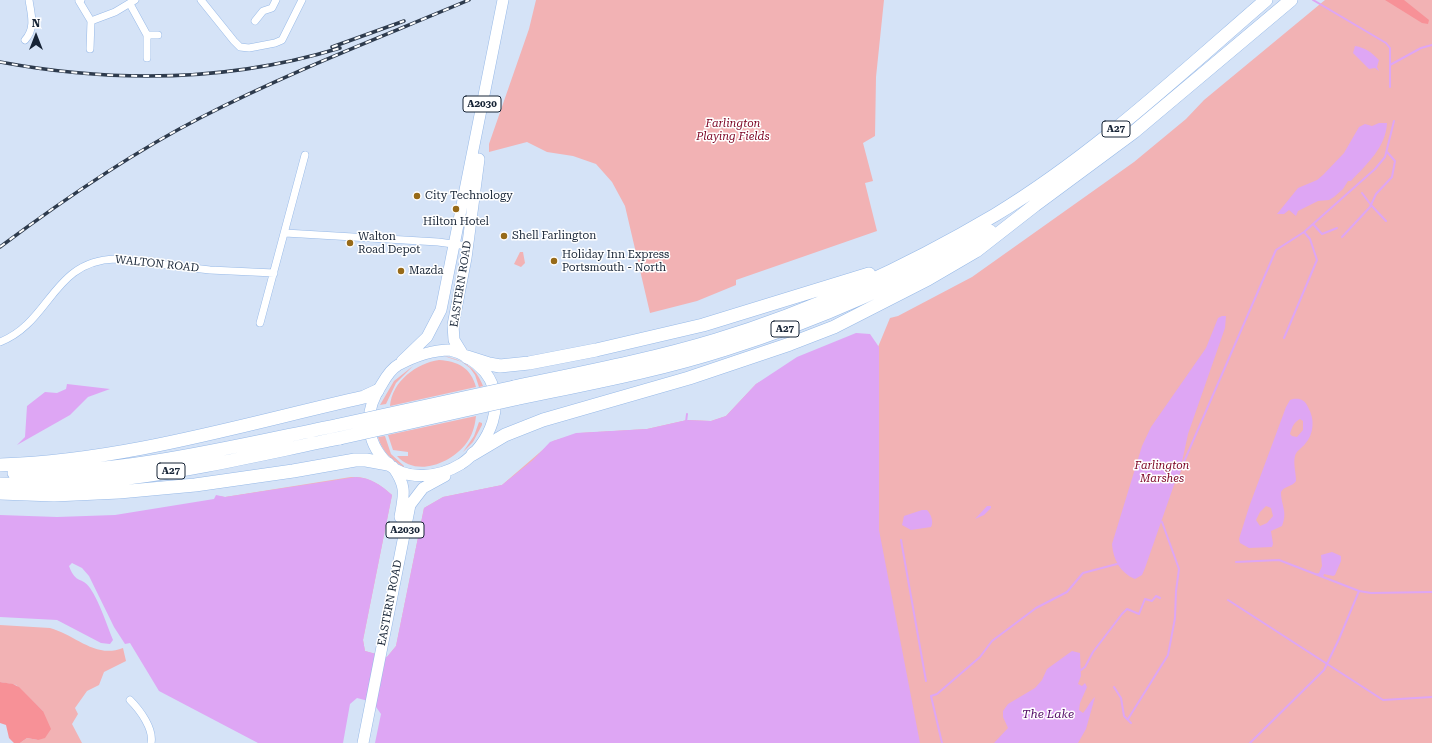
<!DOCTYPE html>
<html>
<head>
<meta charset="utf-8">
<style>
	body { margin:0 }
	#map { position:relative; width:1432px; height:743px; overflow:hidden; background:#d5e3f7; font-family:"Roboto Serif",serif }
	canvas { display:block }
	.north { position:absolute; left:16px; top:16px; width:40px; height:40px; -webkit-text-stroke:3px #fff; paint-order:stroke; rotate:0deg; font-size:11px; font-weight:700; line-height:16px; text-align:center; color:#172436 }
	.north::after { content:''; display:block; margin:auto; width:14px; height:18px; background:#172436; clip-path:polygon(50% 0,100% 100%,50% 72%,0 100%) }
</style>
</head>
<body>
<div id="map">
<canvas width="1432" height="743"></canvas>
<div class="north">N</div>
</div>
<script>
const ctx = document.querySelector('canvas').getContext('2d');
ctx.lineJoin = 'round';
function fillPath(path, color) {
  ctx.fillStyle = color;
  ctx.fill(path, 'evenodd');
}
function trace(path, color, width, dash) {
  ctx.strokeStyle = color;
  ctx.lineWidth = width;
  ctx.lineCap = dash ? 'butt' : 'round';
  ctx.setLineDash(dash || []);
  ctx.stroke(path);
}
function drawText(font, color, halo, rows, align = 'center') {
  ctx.font = font + ' "Roboto Serif",serif';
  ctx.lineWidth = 3;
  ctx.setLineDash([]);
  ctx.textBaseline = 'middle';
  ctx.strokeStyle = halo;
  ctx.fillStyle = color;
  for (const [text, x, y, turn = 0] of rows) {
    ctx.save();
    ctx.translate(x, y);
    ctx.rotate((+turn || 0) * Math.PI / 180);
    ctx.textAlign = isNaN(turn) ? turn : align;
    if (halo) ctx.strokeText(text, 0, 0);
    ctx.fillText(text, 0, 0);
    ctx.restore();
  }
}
const green = new Path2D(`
	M536,0H884L876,77L875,136L863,143L873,181L865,183L877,231L736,280V285L697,301L650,313L625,206L612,182L596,164L573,156L547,152L527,142L489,152V144L529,29Z
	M1325,0H1432V743H592L439,700L205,553L219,496L225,497L351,477C368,476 380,484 392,495L363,640L365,651L387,657L396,646L424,508L443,497L502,485L553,441L580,433L647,429L687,420L711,421L726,416L756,384L779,372L868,341L878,347L890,318L898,316L972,277L1134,162L1186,119L1204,100Z
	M520,252H523L525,263L521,267L514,264Z
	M444,356C463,360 476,367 483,386L479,387L475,375L470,368L462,362Z
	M439,360C458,361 471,368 476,387L390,406C392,381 417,363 439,360Z
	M413,366L396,383L386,404L380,405L394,381Z
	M476,416C475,426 472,437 465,445C449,464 416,477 397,456H408V452L393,450L388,435Z
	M479,422L482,423V425L473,442L463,452L474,436Z
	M385,436L391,454L404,466V467C391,460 382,451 378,437Z
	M0,625L50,628C76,635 95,659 123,648L126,661L104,672L99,685L87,691L75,708L78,714L72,724L82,743H20L27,738L38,740L43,711L16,685L0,682Z`);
const forest = new Path2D(`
	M1385,0H1404L1429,20L1428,24L1422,23Z
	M0,682L13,684L19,687L43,711L51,729L45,738L38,740L27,738L20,743H14L9,738L6,725L0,723Z`);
const water = new Path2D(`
	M1355,46C1366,48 1371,52 1379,60L1377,67L1379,71L1375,68L1369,69L1353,53Z
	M1379,123H1387C1386,147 1367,164 1351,181H1348L1343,189L1334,197L1329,200L1318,201L1298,211L1296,216L1289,210L1284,214H1277L1298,188L1317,180L1323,175L1344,153L1359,127L1365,124L1372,126Z
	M1222,316H1226L1225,328L1188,434L1182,462L1145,568L1142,575L1135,579C1120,573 1113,559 1112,544L1142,446L1151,427L1206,348L1218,318Z
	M856,333L870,334L879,347V530L920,743H375L381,714L376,707V703L357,698L350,704L343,743H258L159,691L130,643L125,644L114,627L89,576L82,568L72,563L69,566C76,585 82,576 90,588C100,603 106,623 113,640L110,644L101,643L57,620L0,617V515L57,517L115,515L214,499L216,495L225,497L356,477C371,478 381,485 392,495L363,640L365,651L387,657L396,646L424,508L443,497L502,485L533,460L550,442L576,433L647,429L687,420L711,421L726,416L756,384L797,357Z
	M67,384L110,389L88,397L70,415L17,445L25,437L27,406L45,392L57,393L66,389Z
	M1293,399C1300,398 1305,400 1308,407C1315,419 1314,434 1305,444C1302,448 1296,451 1295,456C1293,463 1296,473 1296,481C1292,487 1284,486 1281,492C1281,506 1288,511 1282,526L1271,531L1273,544L1272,547L1249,548L1240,543L1239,539L1249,507L1286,407L1290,400ZM1300,419L1303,421V430L1297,437L1292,436L1290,434C1292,427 1294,422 1300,419ZM1266,506L1271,508L1273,516L1267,523L1260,526L1256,520L1260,512Z
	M987,506H991V508L984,515L975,519Z
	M922,510H927C931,514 934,522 931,527L911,530L902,525L904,516Z
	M1332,552L1341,556V561L1335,575L1333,576L1324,574L1323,577L1315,574L1319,573L1322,566L1321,555Z
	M1072,651L1080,653L1081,676L1078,684L1082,686L1085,683L1087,687L1080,703L1079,710L1083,713C1088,708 1089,702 1095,697L1086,729L1078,743H994L1008,728L1003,717V711L1008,704L1035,688L1042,680L1047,669Z`);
const stream = new Path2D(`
	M1313,0L1386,43L1390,48V87
	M1390,65L1421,48L1432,45
	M1362,193L1371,205L1386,221
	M1313,224L1322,234L1337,228
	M1342,237L1370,207L1376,194L1392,177L1395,161L1387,152
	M1284,338L1317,260L1310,239L1304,232
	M686,422L687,414
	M1176,480L1276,250L1304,232L1375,169L1385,157L1394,121
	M901,540L926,681
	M1236,562L1279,560L1359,591L1371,593L1432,592
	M1228,600L1383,700L1432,697
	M1081,670L1085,667L1093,652L1122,614L1127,609L1139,614L1145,599L1152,601L1156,596L1160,598
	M1114,687L1121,698L1124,716L1131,723
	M1128,719L1168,655L1175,618L1176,591L1179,569L1162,522
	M942,743L931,696L937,694L980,657L992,641L1036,608L1067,592L1083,573L1117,564
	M1250,743L1324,670L1339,639L1359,591`);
const street = new Path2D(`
	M81,0L79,1L91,21
	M201,0L234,41L240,47L249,48L275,43L282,40L302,0
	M130,4L147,35V58
	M255,21L263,11L272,8L276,0
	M147,35H158
	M25,40C36,28 31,14 29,0
	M90,49L91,21L115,12L135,0
	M285,233L438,242L468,246
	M260,323L305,155
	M0,342C51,322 52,261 115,259L210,270L274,273
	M130,700C140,710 154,729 151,743`);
const primary = new Path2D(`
	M450,350C464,353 475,361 485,372C508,401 490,445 461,464C440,477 406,482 387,463C364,440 364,410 382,384C386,377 391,369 398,365C413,357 432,350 450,350Z
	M462,353L454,340L453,325L466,258L479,159
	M402,361L427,337L441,310L503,0
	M393,467C407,487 404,494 400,517
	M363,743L410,505L423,488L445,476`);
const highway = new Path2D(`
	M467,357L489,364L500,366L529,363L596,350L703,325L869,274
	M514,387C581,373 650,360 716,340C814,310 907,267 995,215C1094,155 1179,75 1266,0
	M515,399C586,384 657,371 726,349C819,320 907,281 990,231
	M473,454L505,435L543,420L689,378L790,344L834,327L928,279L976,251L1035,205L1135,131L1291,0
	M0,465C124,461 244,424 364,397L377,391
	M14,473C124,474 231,447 339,425
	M0,484C42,485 86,484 128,478C199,469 270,452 340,438
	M0,493L54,495L119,492L195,485L293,471L355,460H366L388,464`);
const rail = new Path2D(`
	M332,47L404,21
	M0,62C113,83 229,82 340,48
	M0,247C63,200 130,154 200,118C287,73 379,38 469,0`);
const highwayBridge = new Path2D(`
	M339,425L514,387
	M340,438L515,399`);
const markers = [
	[417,196,4,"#976a18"],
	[456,209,4,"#976a18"],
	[504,236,4,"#976a18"],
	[350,243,4,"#976a18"],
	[554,261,4,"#976a18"],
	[401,271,4,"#976a18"]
];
const shields = [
	[482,104,38],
	[1116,129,28],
	[785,329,28],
	[171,471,28],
	[405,530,38]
];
const shieldNames = [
	["A2030",482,104],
	["A27",1116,129],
	["A27",785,329],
	["A27",171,471],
	["A2030",405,530]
];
const parkNames = [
	["Farlington",733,124],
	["Playing Fields",733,137],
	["Farlington",1162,466],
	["Marshes",1162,479]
];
const poiNames = [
	["City Technology",425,196],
	["Hilton Hotel",456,222,"center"],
	["Shell Farlington",512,236],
	["Walton",358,237],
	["Road Depot",358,250],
	["Holiday Inn Express",562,255],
	["Portsmouth - North",562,268],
	["Mazda",409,271]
];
const streetNames = [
	["WALTON ROAD",157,264,6],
	["EASTERN ROAD",461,284,-81],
	["EASTERN ROAD",390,603,-79]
];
const waterNames = [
	["The Lake",1048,714]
];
fillPath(green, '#f2b2b4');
fillPath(forest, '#f79197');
fillPath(water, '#dea6f4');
trace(stream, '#dea6f4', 2);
trace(street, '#97b9e7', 8);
trace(primary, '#97b9e7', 12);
trace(highway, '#97b9e7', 14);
trace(street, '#fff', 7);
trace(primary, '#fff', 11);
trace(highway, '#fff', 13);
trace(rail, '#2e3b4d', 3.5);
trace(rail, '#fff', 2, [6]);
trace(highwayBridge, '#97b9e7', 14, []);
trace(highwayBridge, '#fff', 13);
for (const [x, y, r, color] of markers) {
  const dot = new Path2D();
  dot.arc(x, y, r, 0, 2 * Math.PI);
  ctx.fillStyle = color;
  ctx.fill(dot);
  trace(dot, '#fff', 1.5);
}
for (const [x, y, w] of shields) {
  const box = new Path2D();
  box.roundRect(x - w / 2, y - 8, w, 16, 3);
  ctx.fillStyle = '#fff';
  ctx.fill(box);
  trace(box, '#172436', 1);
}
drawText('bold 10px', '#172436', null, shieldNames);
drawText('italic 11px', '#7b0323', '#fff', parkNames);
drawText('11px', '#172436', '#fff', poiNames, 'left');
drawText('11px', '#172436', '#fff', streetNames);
drawText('italic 12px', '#520d66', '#fff', waterNames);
</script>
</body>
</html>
